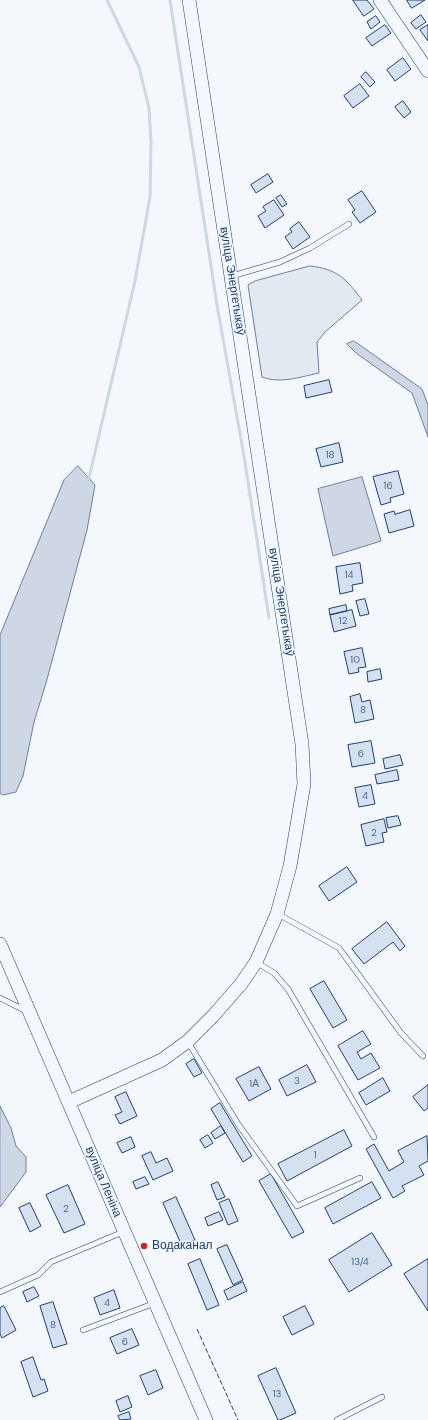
<!DOCTYPE html>
<html>
<head>
<meta charset="utf-8">
<style>
	body { margin:0 }
	canvas { display:block; background:#f4f7fb }
</style>
</head>
<body>
<canvas width="428" height="1420"></canvas>
<script>
const ctx = document.querySelector('canvas').getContext('2d');
ctx.lineJoin = 'round';
function fillPath(path, color) {
  ctx.fillStyle = color;
  ctx.fill(path, 'evenodd');
}
function trace(path, color, width, dash) {
  ctx.strokeStyle = color;
  ctx.lineWidth = width;
  ctx.lineCap = dash ? 'butt' : 'round';
  ctx.setLineDash(dash || []);
  ctx.stroke(path);
}
function drawText(font, color, halo, rows, align = 'center') {
  ctx.font = font + ' "DM Sans",sans-serif';
  ctx.lineWidth = 3;
  ctx.setLineDash([]);
  ctx.textBaseline = 'middle';
  ctx.strokeStyle = halo;
  ctx.fillStyle = color;
  for (const [text, x, y, turn = 0] of rows) {
    ctx.save();
    ctx.translate(x, y);
    ctx.rotate((+turn || 0) * Math.PI / 180);
    ctx.textAlign = isNaN(turn) ? turn : align;
    if (halo) ctx.strokeText(text, 0, 0);
    ctx.fillText(text, 0, 0);
    ctx.restore();
  }
}
const green = new Path2D(`
	M310,266C338,269 346,279 362,300L325,332L317,342L319,373C300,377 280,384 262,377L248,285L255,281Z`);
const water = new Path2D(`
	M354,341L422,389L428,405V437L412,393L356,353L347,344Z
	M78,466L95,485L87,530L46,683L34,722L23,776L16,792L3,795L0,793V635L64,480Z
	M362,477L381,541L333,556L318,489Z
	M0,1106L11,1128L16,1146L26,1157V1172L0,1207Z`);
const stream = new Path2D(`
	M170,0L217,305L244,456L269,618
	M89,478L135,281L150,197L151,142L149,108L139,67L107,0`);
const building = new Path2D(`
	M353,0H367L374,9L364,16Z
	M407,0H425L412,8Z
	M421,15L426,22L416,29L411,23Z
	M376,16L380,22L371,29L367,22Z
	M385,25L391,33L372,46L366,38Z
	M428,25V41L420,30Z
	M403,58L411,69L395,81L387,70Z
	M366,72L375,82L370,87L361,77Z
	M360,84L369,96L353,108L344,96Z
	M403,101L411,112L404,118L395,107Z
	M268,174L273,182L256,193L251,185Z
	M362,191L376,212L360,223L352,212L355,210L348,200Z
	M281,195L287,204L282,207L276,198Z
	M274,200L284,215L265,228L258,216L266,211L263,207Z
	M299,222L310,237L293,249L285,237L292,232L290,229Z
	M329,380L332,392L306,398L304,386Z
	M339,443L343,462L321,467L316,449Z
	M398,471L404,494L390,498L391,502L381,505L373,477Z
	M410,510L414,526L389,533L384,514L394,511L395,514Z
	M360,563L363,583L352,585L353,591L340,594L336,567Z
	M365,599L369,614L360,616L356,601Z
	M346,605L347,611L330,615L329,609Z
	M352,610L356,626L334,632L330,615Z
	M362,648L366,667L358,668L359,672L349,674L344,652Z
	M380,669L382,679L368,682L367,672Z
	M360,694L362,702L370,700L374,719L355,723L350,697Z
	M371,741L375,763L352,767L348,745Z
	M400,755L403,765L385,769L383,759Z
	M397,770L399,780L377,784L375,775Z
	M371,785L375,804L359,807L355,788Z
	M398,816L401,825L388,828L386,818Z
	M384,819L387,832L382,833L384,842L366,846L361,825Z
	M347,867L357,882L329,901L319,886Z
	M387,922L405,946L400,951L393,942L364,964L352,949Z
	M324,981L347,1020L333,1028L310,989Z
	M363,1031L371,1044L357,1052L361,1059L371,1053L380,1068L358,1080L338,1046Z
	M194,1059L202,1073L194,1077L186,1064Z
	M307,1065L316,1082L287,1096L279,1080Z
	M259,1067L271,1089L249,1101L236,1079Z
	M383,1078L390,1091L366,1105L359,1093Z
	M428,1085V1108L424,1111L413,1097Z
	M126,1092L137,1116L120,1124L115,1115L122,1112L115,1097Z
	M220,1103L252,1156L243,1162L211,1109Z
	M221,1126L225,1133L215,1139L211,1133Z
	M344,1130L352,1146L287,1181L278,1164Z
	M208,1135L213,1143L205,1148L200,1140Z
	M427,1136L428,1161L419,1166L424,1175L402,1186L405,1191L393,1198L366,1149L374,1144L389,1171L404,1162L398,1151Z
	M131,1137L135,1147L122,1153L117,1143Z
	M151,1152L156,1163L167,1158L173,1171L153,1180L142,1156Z
	M271,1174L304,1232L292,1238L259,1181Z
	M145,1177L149,1184L136,1189L133,1182Z
	M218,1182L225,1197L217,1200L211,1185Z
	M372,1182L381,1198L333,1224L325,1208Z
	M68,1185L85,1224L64,1233L46,1195Z
	M176,1197L195,1240L182,1246L163,1203Z
	M229,1199L238,1221L228,1225L219,1203Z
	M30,1203L41,1226L30,1232L19,1208Z
	M219,1212L223,1220L208,1226L205,1218Z
	M372,1233L392,1265L349,1292L329,1260Z
	M227,1245L243,1280L233,1285L217,1249Z
	M200,1259L219,1305L207,1310L188,1264Z
	M428,1259V1311L404,1274Z
	M243,1282L247,1291L228,1300L224,1291Z
	M34,1287L39,1296L27,1302L23,1292Z
	M114,1290L120,1308L100,1315L94,1298Z
	M53,1302L67,1344L53,1348L40,1306Z
	M4,1306L16,1330L2,1338L0,1334V1308Z
	M305,1306L314,1324L292,1335L283,1317Z
	M132,1329L139,1345L117,1354L110,1338Z
	M33,1357L41,1380L44,1379L48,1391L33,1397L21,1362Z
	M276,1368L296,1413L280,1420H278L258,1376Z
	M156,1370L163,1388L148,1395L140,1376Z
	M128,1396L132,1407L120,1412L116,1401Z
	M129,1412L131,1419L120,1420L118,1416Z`);
const lane = new Path2D(`
	M232,276L280,262L310,248L349,224
	M278,914L339,948L401,1033L423,1056
	M256,962L274,973L288,989L374,1137
	M0,998L26,1011
	M188,1042L238,1124L297,1206L360,1178
	M0,1292L38,1275L51,1262L123,1232
	M83,1330L155,1303
	M337,1420L382,1397`);
const secondary = new Path2D(`
	M380,0L428,71
	M0,944L206,1420
	M69,1102L162,1060L188,1041L213,1016L241,984L256,962L277,914L290,866L304,784L302,744L189,0`);
const fence = new Path2D(`
	M197,1329L238,1420`);
const markers = [
	[144,1246,4,"#c62828"]
];
const numberNames = [
	["18",330,455],
	["16",388,486],
	["14",349,575],
	["12",343,621],
	["10",355,660],
	["8",363,710],
	["6",361,754],
	["4",365,796],
	["2",374,833],
	["3",297,1081],
	["1А",254,1084],
	["1",315,1155],
	["2",66,1209],
	["13/4",360,1262],
	["4",107,1303],
	["8",53,1325],
	["6",125,1342],
	["13",277,1394]
];
const streetNames = [
	["вуліца Энергетыкаў",232,281,81],
	["вуліца Энергетыкаў",281,602,81],
	["вуліца Леніна",103,1182,67]
];
const poiNames = [
	["Водаканал",152,1246]
];
fillPath(green, '#e3e9f0');
trace(green, '#687fa3', 1);
fillPath(water, '#cfd7e4');
trace(water, '#687fa3', 1);
trace(stream, '#cfd7e4', 3);
fillPath(building, '#d5e0f0');
trace(building, '#1d3f73', 1);
trace(lane, '#1d3f73', 6);
trace(secondary, '#1d3f73', 14);
trace(lane, '#f4f7fb', 5);
trace(secondary, '#f4f7fb', 13);
trace(fence, '#1d3f73', 1, [5, 2]);
for (const [x, y, r, color] of markers) {
  const dot = new Path2D();
  dot.arc(x, y, r, 0, 2 * Math.PI);
  ctx.fillStyle = color;
  ctx.fill(dot);
  trace(dot, '#f4f7fb', 1.5);
}
drawText('10px', '#4b6792', null, numberNames);
drawText('12px', '#1d3f73', '#f4f7fb', streetNames);
drawText('12px', '#1d3f73', '#f4f7fb', poiNames, 'left');
</script>
</body>
</html>
